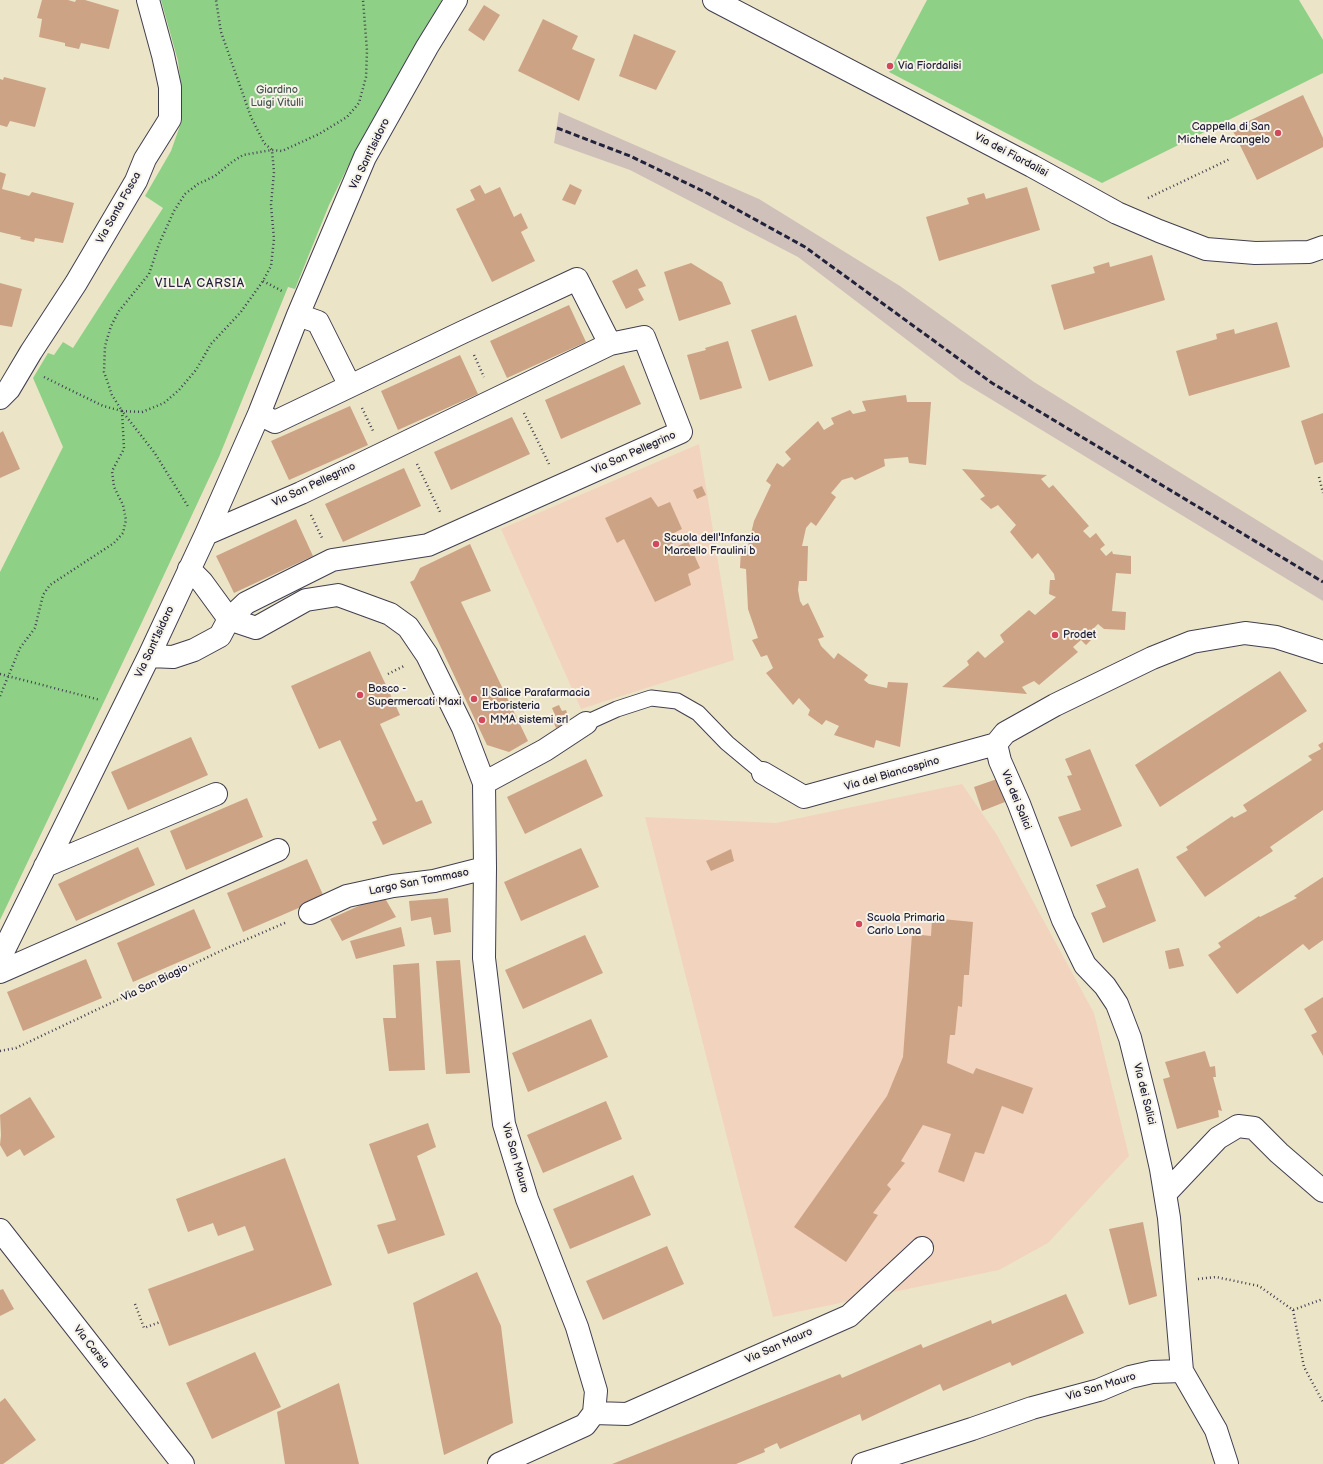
<!DOCTYPE html>
<html>
<head>
<meta charset="utf-8">
<style>
	body { margin:0 }
	canvas { display:block; background:#ece4c6 }
</style>
</head>
<body>
<canvas width="1323" height="1464"></canvas>
<script>
const ctx = document.querySelector('canvas').getContext('2d');
ctx.lineJoin = 'round';
function fillPath(path, color) {
  ctx.fillStyle = color;
  ctx.fill(path, 'evenodd');
}
function trace(path, color, width, dash) {
  ctx.strokeStyle = color;
  ctx.lineWidth = width;
  ctx.lineCap = dash ? 'butt' : 'round';
  ctx.setLineDash(dash || []);
  ctx.stroke(path);
}
function drawText(font, color, halo, rows, align = 'center') {
  ctx.font = font + ' "Balsamiq Sans",sans-serif';
  ctx.lineWidth = 4;
  ctx.setLineDash([]);
  ctx.textBaseline = 'middle';
  ctx.strokeStyle = halo;
  ctx.fillStyle = color;
  for (const [text, x, y, turn = 0] of rows) {
    ctx.save();
    ctx.translate(x, y);
    ctx.rotate((+turn || 0) * Math.PI / 180);
    ctx.textAlign = isNaN(turn) ? turn : align;
    if (halo) ctx.strokeText(text, 0, 0);
    ctx.fillText(text, 0, 0);
    ctx.restore();
  }
}
const built = new Path2D(`
	M699,444L734,660L581,709L501,529Z
	M962,784L997,835L1094,1013L1129,1156L1048,1243L999,1270L773,1317L645,817L776,823Z`);
const industrial = new Path2D(`
	M559,112L759,199L900,286L1034,382L1323,561V601L961,381L798,257L630,170L554,143Z`);
const green = new Path2D(`
	M161,0H442L353,156L329,205L295,289L288,287L219,457L142,622L0,920V572L63,447L33,378L48,353L54,355L63,342L73,348L163,208L145,196L171,151L182,120V94L178,61Z
	M927,0H1299L1323,40V73L1102,183L889,72Z`);
const building = new Path2D(`
	M42,0H68L75,2L76,0H85L119,10L109,49L81,43L79,49L65,46V43L39,37L42,19L37,18Z
	M484,5L500,15L484,41L468,30Z
	M543,19L578,36L572,49L595,59L579,101L518,71Z
	M634,34L676,51L656,90L619,76Z
	M4,77L46,88L35,127L10,121L7,127L0,125V79L3,80Z
	M1303,95L1323,138V147L1257,180L1232,129Z
	M0,172L6,174L2,189L29,196L32,192L74,203L63,243L35,238L34,242L20,239L21,237L0,232Z
	M570,184L582,190L575,205L562,200Z
	M480,185L485,194L500,187L514,217L521,213L528,228L521,232L535,261L492,282L456,209L475,200L470,190Z
	M1027,187L1040,230L939,261L926,217L969,204L967,198L984,193L986,199Z
	M1152,255L1165,300L1064,330L1051,285L1095,273L1093,267L1109,262L1110,267Z
	M691,263L722,282L731,304L679,321L664,272Z
	M637,269L646,286L638,289L644,300L626,309L612,281Z
	M0,283L22,289L12,327L0,325Z
	M569,305L586,342L507,378L490,341Z
	M796,315L813,366L769,381L751,330Z
	M1277,322L1290,367L1189,396L1176,351L1217,339L1216,334L1234,329L1235,334Z
	M728,341L742,388L700,400L687,355L706,350L705,348Z
	M460,355L478,394L398,430L381,391Z
	M624,365L641,404L561,439L545,400Z
	M906,395L907,402H931L926,465L909,463L908,457L884,459L885,466L855,480L852,477L842,480L831,493L836,497L816,526L811,522L806,528L802,546H808L807,581H799L798,590L800,601L803,606L808,603L824,637L818,639L821,646L834,659L838,653L868,675L864,680L869,684L887,688L888,682L908,683L900,747L876,740L874,748L834,735L839,726L826,720L822,725L808,715L810,710L799,698L793,705L766,673L773,668L767,655L761,657L752,640L758,638L748,609L746,569L740,568L741,549L747,550L754,521L771,485L766,481L777,463L783,467L791,459L785,452L818,421L824,430L834,424L831,418L850,410L853,414L866,411L862,401Z
	M350,406L368,445L289,480L271,441Z
	M1323,413V462L1315,465L1301,421Z
	M512,417L530,454L451,490L434,452Z
	M3,431L20,469L0,478V433Z
	M404,468L421,506L343,542L325,504Z
	M962,469L1047,475L1041,479L1049,488L1053,485L1089,526L1083,531L1090,538L1096,533L1105,545L1100,549L1106,556L1112,551L1113,554L1131,556V574L1116,573L1112,611L1126,612L1125,630L1104,629L1098,624L1092,630L1097,634L1086,645L1081,640L1073,647L1078,652L1039,685L1034,681L1022,687L1027,694L942,687L969,665L967,661L978,651L985,658L1004,642L1000,635L1029,610L1035,615L1056,597L1049,594L1050,580H1055L1054,574L1038,553L1032,559L1010,532L1016,525L998,505L991,509L980,499L985,496Z
	M702,486L706,495L697,499L693,490Z
	M651,497L658,507L670,502L682,529L670,535L674,548L688,541L700,568L688,574L691,585L655,602L624,539L617,543L605,518Z
	M296,519L313,556L234,593L216,556Z
	M470,544L491,591L461,602L528,741L509,752L487,745L410,582L414,580L420,568Z
	M370,651L400,715L380,724L416,802L422,800L432,823L383,845L372,822L377,820L340,740L319,749L291,686Z
	M1280,671L1307,711L1160,807L1135,765Z
	M559,705L562,711L566,710L570,722L556,728L552,718L556,717L552,708Z
	M191,737L208,775L128,810L111,772Z
	M1323,742V810L1270,847L1273,851L1205,897L1176,857L1188,850L1186,847L1232,816L1234,818L1247,811L1243,805L1312,760L1308,756L1321,749L1318,745Z
	M1090,749L1122,826L1071,847L1058,817L1081,810L1067,776L1072,775L1065,759Z
	M586,759L603,796L525,834L507,797Z
	M997,779L1005,802L982,811L974,787Z
	M247,798L263,837L186,870L170,831Z
	M138,847L155,885L76,921L58,884Z
	M581,848L599,887L521,921L504,882Z
	M731,849L734,861L711,871L706,861Z
	M307,859L324,897L243,932L227,893Z
	M1138,868L1156,921L1103,943L1091,913L1106,907L1096,885Z
	M1323,877V940L1309,950L1303,944L1237,994L1208,955L1221,947L1218,943L1259,916L1260,917L1297,898L1294,896Z
	M383,895L396,917L342,941L330,919Z
	M448,898L451,932L434,935L431,917L411,921L409,901Z
	M194,909L211,948L133,982L117,943Z
	M932,918L973,922L969,975H964L962,1007L958,1006L955,1035H950L947,1063L973,1074L976,1068L1033,1088L1023,1114L1002,1106L984,1154L975,1152L964,1182L938,1172L951,1134L923,1125L901,1161L905,1163L887,1185L891,1189L873,1213L878,1215L846,1262L794,1227L887,1096L903,1057L912,934L931,936Z
	M401,927L405,946L356,959L350,941Z
	M585,935L603,973L523,1009L505,970Z
	M1179,948L1184,966L1169,969L1165,951Z
	M86,959L102,998L23,1031L7,992Z
	M460,960L470,1073L446,1074L436,961Z
	M419,963L425,1070L389,1071L383,1018H396L393,965Z
	M1323,997V1056L1311,1035L1317,1032L1304,1009Z
	M591,1019L608,1057L528,1092L512,1053Z
	M1205,1051L1210,1067L1215,1066L1216,1077H1213L1222,1111L1218,1110L1219,1117L1177,1129L1163,1079L1170,1077L1165,1062Z
	M30,1097L55,1137L24,1156L20,1149L7,1157L0,1145L1,1135L0,1115Z
	M606,1101L622,1139L543,1173L527,1135Z
	M428,1123L436,1147L417,1156L445,1235L388,1254L377,1225L396,1220L369,1144Z
	M285,1158L332,1285L169,1346L148,1289L254,1250L245,1226L218,1236L213,1223L188,1232L176,1199Z
	M633,1175L651,1215L570,1249L553,1209Z
	M1143,1222L1157,1296L1129,1305L1109,1229Z
	M667,1246L684,1284L603,1320L586,1281Z
	M477,1272L501,1326L513,1423L444,1455L413,1303Z
	M3,1289L14,1309L0,1316V1290Z
	M1066,1294L1084,1333L1012,1366L1010,1362L943,1391L940,1384L862,1421L860,1414L780,1449L777,1443L764,1449L765,1452L736,1464H612L840,1374L842,1378L921,1344L923,1348L991,1320L992,1324Z
	M255,1352L281,1407L212,1439L186,1383Z
	M339,1383L359,1464H285L277,1412Z
	M5,1398L36,1440L3,1464H0V1402Z`);
const path = new Path2D(`
	M1148,198L1230,159
	M263,281L282,291
	M474,355L484,377
	M44,377L103,406L122,411L154,452L189,508
	M362,408L373,431
	M122,411L142,412L164,403L179,390L196,370L211,344L240,313L263,281L271,266L274,239L271,205L274,172L272,150L264,143L251,117L221,32L216,0
	M524,413L549,464
	M417,464L440,512
	M1319,477L1323,493
	M311,515L322,538
	M0,674L100,700
	M388,674L404,666
	M0,696L20,648L35,628L43,595L50,585L114,543L123,533L126,520L123,505L114,487L112,471L124,449L122,411L112,395L104,372L105,346L111,326L119,311L149,274L159,244L174,211L185,194L198,184L215,176L232,162L243,155L272,150L282,151L319,134L347,117L359,103L366,77L367,51L363,0
	M0,1051L16,1048L227,948L287,922
	M1198,1279L1216,1277L1259,1286L1293,1310L1323,1299
	M135,1304L144,1328L160,1322
	M1293,1310L1304,1367L1323,1402`);
const lane = new Path2D(`
	M586,723L617,709L651,698L677,701L698,713L727,743L763,773`);
const street = new Path2D(`
	M714,0L1032,166L1117,213L1159,231L1206,249L1255,253L1309,252L1323,247
	M298,315L318,322L350,386
	M0,398L9,389L31,352L76,283L136,181L145,159L170,119V87L163,55L148,0
	M259,414L275,422L463,332L577,279L610,344
	M206,534L301,493L610,344L644,337L681,432L428,545L332,560L246,603L229,619L256,628L306,600L338,595L390,614L408,627L427,655L463,728L484,783L485,868L434,881L393,886L347,896L310,913
	M149,656L173,657L194,650L220,636L229,619L202,582L189,569
	M996,744L1000,761L1019,804L1063,920L1085,965L1105,986L1117,1004L1130,1038L1148,1110L1161,1169L1169,1218L1182,1371L1216,1430L1227,1464
	M763,773L804,797L996,744L1005,733L1055,705L1152,658L1192,642L1245,633L1276,637L1323,652
	M484,783L545,750L586,723
	M45,866L216,794
	M485,868L484,958L504,1124L527,1199L577,1327L596,1391L594,1413L585,1425L499,1464
	M0,958L149,656L206,534L259,414L298,315L365,157L427,47L456,0
	M0,972L278,850
	M1165,1194L1218,1138L1238,1126L1254,1128L1279,1153L1323,1191
	M0,1230L183,1464
	M594,1413L627,1414L849,1316L922,1248
	M863,1464L972,1429L1032,1408L1099,1390L1130,1377L1152,1372L1182,1371`);
const rail = new Path2D(`
	M557,128L630,156L707,193L805,247L992,383L1323,582`);
const markers = [
	[890,66,4,"#d1495b"],
	[1278,133,4,"#d1495b"],
	[656,544,4,"#d1495b"],
	[1055,635,4,"#d1495b"],
	[360,695,4,"#d1495b"],
	[474,699,4,"#d1495b"],
	[482,720,4,"#d1495b"],
	[859,924,4,"#d1495b"]
];
const poiNames = [
	["Via Fiordalisi",898,66],
	["Cappella di San",1270,127,"right"],
	["Michele Arcangelo",1270,140,"right"],
	["Scuola dell'Infanzia",664,538],
	["Marcello Fraulini b",664,551],
	["Prodet",1063,635],
	["Bosco -",368,689],
	["Supermercati Maxi",368,702],
	["Il Salice Parafarmacia",482,693],
	["Erboristeria",482,706],
	["MMA sistemi srl",490,720],
	["Scuola Primaria",867,918],
	["Carlo Lona",867,931]
];
const parkNames = [
	["Giardino",277,90],
	["Luigi Vitulli",277,103]
];
const streetNames = [
	["Via Sant'Isidoro",370,154,-64],
	["Via dei Fiordalisi",1011,155,28],
	["Via Santa Fosca",119,208,-61],
	["Via San Pellegrino",634,453,-24],
	["Via San Pellegrino",314,485,-25],
	["Via Sant'Isidoro",155,642,-65],
	["Via del Biancospino",892,774,-16],
	["Via dei Salici",1016,800,68],
	["Largo San Tommaso",419,882,-11],
	["Via San Biagio",155,983,-26],
	["Via dei Salici",1144,1094,76],
	["Via San Mauro",515,1158,74],
	["Via San Mauro",779,1346,-24],
	["Via Carsia",91,1347,52],
	["Via San Mauro",1101,1387,-17]
];
const neighbourhoodNames = [
	["VILLA CARSIA",200,284]
];
fillPath(built, '#f2d4be');
fillPath(industrial, '#cfc0ba');
fillPath(green, '#8fd087');
fillPath(building, '#cda386');
trace(lane, '#403f50', 17);
trace(street, '#403f50', 24);
trace(path, '#403f50', 2.5, [1, 3]);
trace(lane, '#fff', 15);
trace(street, '#fff', 22);
trace(rail, '#22223b', 3, [6, 3]);
for (const [x, y, r, color] of markers) {
  const dot = new Path2D();
  dot.arc(x, y, r, 0, 2 * Math.PI);
  ctx.fillStyle = color;
  ctx.fill(dot);
  trace(dot, '#f7f3e8', 1.5);
}
drawText('11px', '#22223b', '#f7f3e8', poiNames, 'left');
drawText('11px', '#435652', '#f7f3e8', parkNames);
drawText('11px', '#22223b', '#f7f3e8', streetNames);
ctx.letterSpacing = '1px';
drawText('12px', '#22223b', '#f7f3e8', neighbourhoodNames);
ctx.letterSpacing = '0px';
</script>
</body>
</html>
